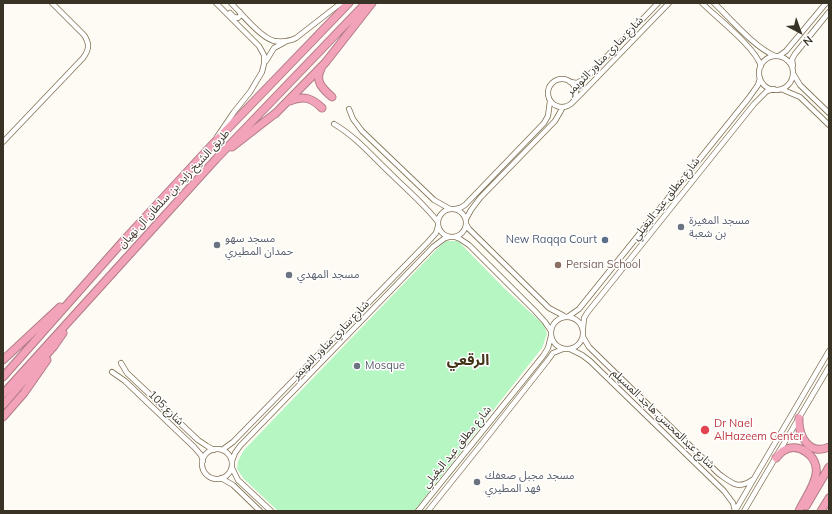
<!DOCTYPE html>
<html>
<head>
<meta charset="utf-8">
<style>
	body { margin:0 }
	#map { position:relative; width:832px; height:514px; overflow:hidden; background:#fefbf4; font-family:Mulish,sans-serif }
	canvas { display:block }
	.frame { position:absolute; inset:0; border:4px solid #393326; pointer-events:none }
	.north { position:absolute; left:780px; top:12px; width:40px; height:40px; -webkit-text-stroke:3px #fff; paint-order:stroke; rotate:139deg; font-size:11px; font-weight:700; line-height:16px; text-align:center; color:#393326 }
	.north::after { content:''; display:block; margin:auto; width:14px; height:18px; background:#393326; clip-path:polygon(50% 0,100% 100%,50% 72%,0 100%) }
</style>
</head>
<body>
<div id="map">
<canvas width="832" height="514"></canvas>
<div class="frame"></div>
<div class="north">N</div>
</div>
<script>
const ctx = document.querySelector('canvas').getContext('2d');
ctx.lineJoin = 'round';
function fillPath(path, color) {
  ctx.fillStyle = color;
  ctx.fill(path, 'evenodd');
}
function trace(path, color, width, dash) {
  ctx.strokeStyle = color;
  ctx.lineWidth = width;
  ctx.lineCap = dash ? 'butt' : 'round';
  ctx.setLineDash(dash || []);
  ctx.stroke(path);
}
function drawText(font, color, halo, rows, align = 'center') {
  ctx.font = font + ' Mulish,"Noto Sans Arabic",sans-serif';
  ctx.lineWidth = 3;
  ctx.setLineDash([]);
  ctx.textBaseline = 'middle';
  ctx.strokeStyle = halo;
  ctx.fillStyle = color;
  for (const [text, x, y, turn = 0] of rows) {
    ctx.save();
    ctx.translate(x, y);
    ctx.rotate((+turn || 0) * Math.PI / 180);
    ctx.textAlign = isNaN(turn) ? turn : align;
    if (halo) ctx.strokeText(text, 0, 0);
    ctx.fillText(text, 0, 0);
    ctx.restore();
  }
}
const green = new Path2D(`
	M446,241H458L506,290L544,325L547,334L542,348L414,511H278L244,479L237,469L238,461L244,450L438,248Z`);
const minor = new Path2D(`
	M216,3L259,46L264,55V64L262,72L250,92L234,112L217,137
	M231,3C242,14 260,37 274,41C281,42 290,41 296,38L341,3
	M702,3C717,18 755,47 761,66
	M714,3C731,19 754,47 775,56
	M230,13L234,17L238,18L241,15L240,12
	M779,56L786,51L826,3
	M759 73a17 17 0 1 1 34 0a17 17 0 1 1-34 0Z
	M266,61L274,48L285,42
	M793,66L792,59L795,54L829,12
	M794,75L800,85L829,113
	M548 93a14 14 0 1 1 28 0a14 14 0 1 1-28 0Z
	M570,82L577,83L587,77L658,3
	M781,89L800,97L829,125
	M571,104L582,93L669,3
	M349,109L353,119L362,131L434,200L450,209
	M334,124C355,136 372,156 390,173C406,189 424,204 438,222
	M3,142L83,58C89,50 90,44 84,35L52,3
	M438 223a14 14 0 1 1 28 0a14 14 0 1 1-28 0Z
	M455,209L460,208L465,205L544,123L548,116L550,101
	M466,219L471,210L480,198L555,121L563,107
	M466,224L469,229L549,308L564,316
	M455,237L460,239L469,245L535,311L545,322L551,331
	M569,316L579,309L748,99L758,85L760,78
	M551 333a16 16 0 1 1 32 0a16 16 0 1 1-32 0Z
	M583,328L584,318L587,313L754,104L767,91L774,89
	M583,337L589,347L719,474C732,483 738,490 752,480
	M570,349L582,355L590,361L724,491L733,503L735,511
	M121,363L127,373L198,440L207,446L214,450
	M112,372L125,381L194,447L201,455L203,461
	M202 464a15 15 0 1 1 30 0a15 15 0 1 1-30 0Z
	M222,450L233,442L428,242L436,233L438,226
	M232,461L235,453L240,446L433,247L445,238L449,237
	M232,468L238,480L271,511
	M221,478L233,485L260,511
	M418,511L543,356L548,348L551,336
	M428,511L488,436L548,360L553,353L563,349
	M735,511L829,351
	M744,511L829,367`);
const highway = new Path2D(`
	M321,69C314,81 323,89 332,97
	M290,101C303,95 312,98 322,108
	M275,114L325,63L372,3
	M232,147L277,112
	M3,360L60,307
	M3,377L125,239L211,146L349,3
	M3,394L216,159L366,3
	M3,405L54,346L63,333
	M3,417L24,393L47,360
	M799,418C798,436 809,456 829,447
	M776,458C778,456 780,453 783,451C798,441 819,456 816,474C815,485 804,500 799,511
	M806,506L829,467
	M821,511L829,498`);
const markers = [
	[681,227,4,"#6b7280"],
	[605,240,4,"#5c6f8a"],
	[217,245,4,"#6b7280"],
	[558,265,4,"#8d6e63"],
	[289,275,4,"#6b7280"],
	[357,366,4,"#6b7280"],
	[705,430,5,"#e0444e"],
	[477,482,4,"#6b7280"]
];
const streetNames = [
	["شارع ساري مناور الثويمر",605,56,-46],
	["طريق الشيخ زايد بن سلطان آل نهيان",174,189,-47],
	["شارع مطلق عيد البغيلي",666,199,-52],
	["شارع ساري مناور الثويمر",331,340,-46],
	["شارع 105",166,408,44],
	["شارع عبدالمحسن هاجد المسيلم",663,419,44],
	["شارع مطلق عيد البغيلي",457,447,-51]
];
const worshipNames = [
	["مسجد المغيرة",689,221],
	["بن شعبة",689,234],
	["مسجد سهو",225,239],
	["حمدان المطيري",225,252],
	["مسجد المهدي",297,275],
	["Mosque",365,366],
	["مسجد مجبل صعفك",485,476],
	["فهد المطيري",485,489]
];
const serviceNames = [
	["New Raqqa Court",597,240]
];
const educationNames = [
	["Persian School",566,265]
];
const healthNames = [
	["Dr Nael",714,424],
	["AlHazeem Center",714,437]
];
const districtNames = [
	["الرقعي",468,360]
];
fillPath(green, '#b6f6c3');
trace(minor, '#7e6f51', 6);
trace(highway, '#b17c86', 9);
trace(minor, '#fff', 4.5);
trace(highway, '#f2a3b9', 7);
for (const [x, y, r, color] of markers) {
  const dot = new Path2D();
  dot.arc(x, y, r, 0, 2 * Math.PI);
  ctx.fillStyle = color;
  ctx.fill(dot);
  trace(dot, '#fff', 1.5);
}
drawText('11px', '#393326', '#fff', streetNames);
drawText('11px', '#5b616d', '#fff', worshipNames, 'left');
drawText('11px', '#4e5e75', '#fff', serviceNames, 'right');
drawText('11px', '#785e54', '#fff', educationNames, 'left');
drawText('11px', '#be3a42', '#fff', healthNames, 'left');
drawText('bold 15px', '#413418', '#fff', districtNames);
</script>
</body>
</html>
